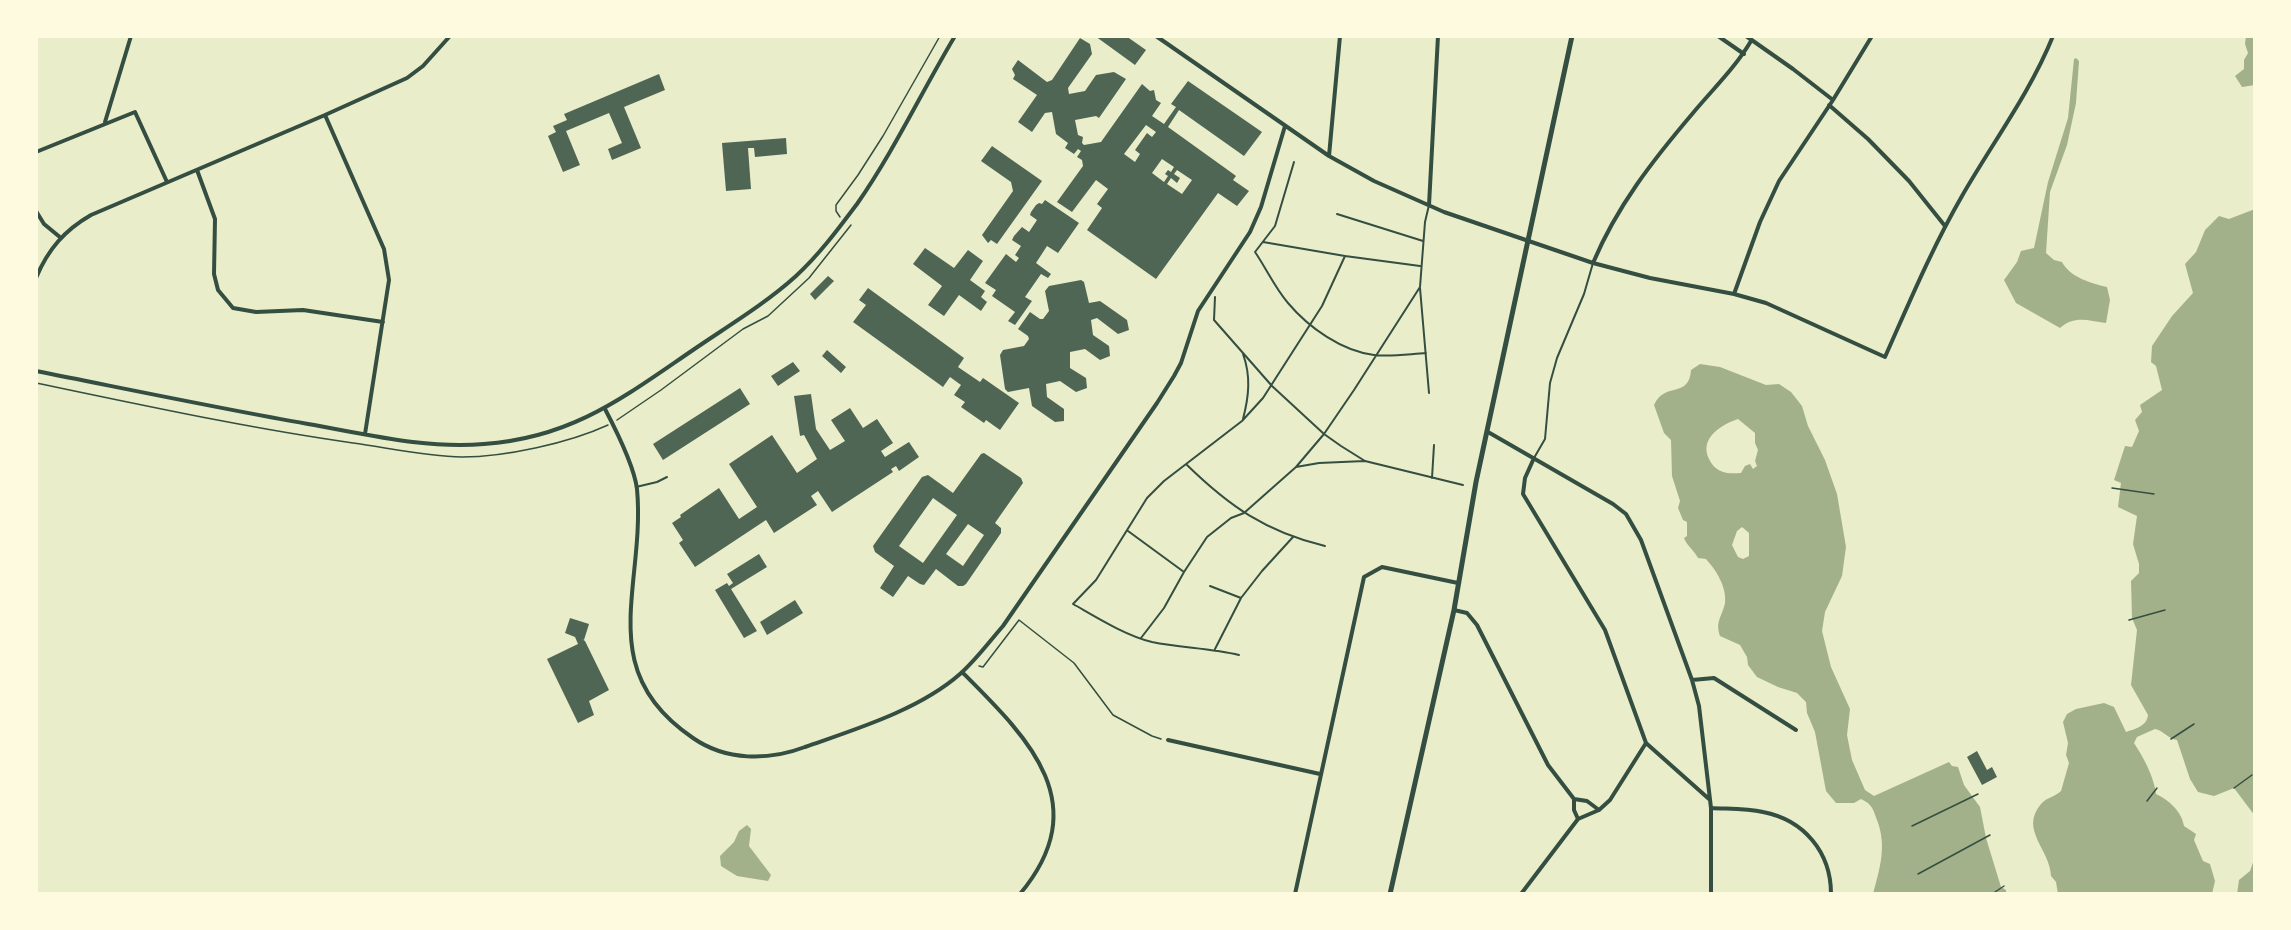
<!DOCTYPE html>
<html>
<head>
<meta charset="utf-8">
<style>
	body { margin:0 }
	#map { position:relative; width:2291px; height:930px; overflow:hidden; background:#e9edc9; font-family:Lato,sans-serif }
	canvas { display:block }
	.frame { position:absolute; inset:0; border:38px solid #fefae0; pointer-events:none }
</style>
</head>
<body>
<div id="map">
<canvas width="2291" height="930"></canvas>
<div class="frame"></div>
</div>
<script>
const ctx = document.querySelector('canvas').getContext('2d');
ctx.lineJoin = 'round';
function fillPath(path, color) {
  ctx.fillStyle = color;
  ctx.fill(path, 'evenodd');
}
function trace(path, color, width, dash) {
  ctx.strokeStyle = color;
  ctx.lineWidth = width;
  ctx.lineCap = dash ? 'butt' : 'round';
  ctx.setLineDash(dash || []);
  ctx.stroke(path);
}
const water = new Path2D(`
	M2246,36H2255V85L2242,87L2235,76L2244,69V60L2248,53L2245,44Z
	M2076,58L2079,61L2076,103L2067,145L2050,192L2046,253L2054,260L2062,262C2070,277 2090,283 2107,287L2110,300L2106,323C2088,321 2075,315 2060,328L2016,303L2004,280L2017,262L2021,251L2034,248L2048,182L2068,118L2074,59Z
	M2255,209V816L2234,788L2214,796L2198,792L2190,779L2177,740C2168,739 2163,730 2155,729L2137,737L2134,743C2143,757 2154,776 2156,794C2169,800 2182,812 2184,826L2196,834L2194,840L2203,861L2210,864L2215,881L2212,894H2058L2056,882L2051,876C2050,849 2019,830 2041,804C2047,797 2055,797 2061,791L2069,763L2066,755L2068,743L2063,722L2067,714L2076,709L2104,703L2114,707L2126,732C2135,729 2147,726 2148,715L2131,685L2137,630L2132,618L2131,581L2139,573V564L2133,544L2137,516L2118,507L2121,483L2114,480L2125,446L2132,447L2139,431L2135,420L2142,412L2140,405L2162,390L2156,366L2151,362L2152,346L2172,316L2193,293L2185,264L2196,252L2205,230L2219,216L2229,219Z
	M1700,364L1720,367L1766,385L1779,384L1791,392L1802,406L1808,426L1825,460L1837,494L1846,547L1842,576L1825,612L1822,631L1831,667L1850,709L1847,735L1852,760L1865,790L1874,796L1949,762L1952,766L1958,767L1964,785L1980,807L1986,838L2001,887L2006,890V894H1873C1880,868 1887,846 1877,820C1873,809 1872,804 1861,799L1854,803H1836L1826,791L1815,732L1807,713L1806,702L1797,693L1778,687L1757,677L1748,665L1747,657L1740,645L1720,636C1715,621 1722,617 1725,603C1727,587 1716,570 1706,559L1698,558C1694,550 1687,546 1684,538L1687,536V522L1683,520L1678,508L1680,501L1672,476L1671,440L1664,433L1654,405C1665,381 1689,399 1691,370ZM1738,419L1755,433V443L1758,450L1755,461L1757,466L1753,469L1750,464L1745,466L1741,473C1726,474 1716,473 1709,459C1699,438 1721,425 1738,419ZM1742,527L1749,533V556L1743,559L1738,557L1732,545L1737,531Z
	M747,825L751,829L749,846L771,875L768,881L737,876L721,866L720,856L734,842L739,831Z
	M2255,857V894H2237L2239,880L2250,871Z`);
const building = new Path2D(`
	M1095,36H1126L1146,50L1135,65Z
	M1080,38L1090,44L1092,54L1068,88L1069,94L1085,91L1096,75L1114,72L1126,79L1099,118L1096,116L1075,120L1078,135L1083,137L1082,143L1084,145L1101,142L1142,84L1150,91L1154,90L1156,100L1161,103L1152,116L1164,124L1176,107L1171,104L1188,81L1262,132L1244,156L1179,110L1168,127L1232,173L1236,176L1233,180L1249,191L1237,206L1218,193L1156,279L1087,230L1102,208L1097,204L1108,189L1096,180L1072,212L1057,202L1083,166L1082,160L1077,157L1081,151L1078,149L1074,154L1065,148L1068,143L1056,134L1052,112L1045,113L1032,132L1018,122L1037,95L1013,79L1015,75L1012,69L1018,60L1047,82L1052,80ZM1146,125L1156,132L1152,137L1147,133L1135,150L1140,154L1135,162L1124,154ZM1162,159L1174,167L1171,172L1168,170L1165,174L1168,176L1164,182L1152,173ZM1177,170L1192,180L1182,194L1167,184L1171,178L1177,183L1180,178L1174,174Z
	M659,74L665,90L624,107L641,148L612,160L608,149L622,143L609,113L566,131L580,165L563,172L548,136L556,132L553,126L567,120L564,114Z
	M786,138L787,154L755,157L754,148H748L751,189L726,191L722,143Z
	M992,146L1042,181L997,244L991,240L988,243L982,235L1013,191L1011,182L981,161Z
	M1045,200L1079,223L1058,253L1047,246L1036,263L1051,274L1048,278L1041,274L1025,297L1032,301L1015,325L1008,321L1015,312L992,296L996,290L985,283L1006,254L1016,262L1019,258L1015,255L1021,246L1012,240L1014,236L1022,227L1029,232L1037,220L1030,215L1031,212L1036,205L1039,203L1042,204Z
	M925,248L954,268L968,250L983,261L970,280L985,291L981,297L987,302L981,311L959,295L944,316L928,305L942,286L913,264Z
	M828,276L834,281L815,300L810,294Z
	M1081,280L1084,282L1089,303L1100,301L1127,320L1129,330L1118,334L1097,318L1091,320L1093,335L1109,346L1110,356L1100,360L1085,349L1070,352V368L1086,378L1087,388L1076,392L1060,381L1046,384L1047,397L1064,409V421L1055,422L1032,406L1029,388L1008,392L1005,389L1000,355L1003,350L1024,346L1029,339L1028,336L1018,329L1030,312L1040,319H1043L1049,311L1045,291L1049,286Z
	M868,288L964,358L958,367L980,382L983,378L1019,403L1000,430L986,420L984,423L961,407L965,402L954,395L961,385L950,377L943,387L853,322L866,305L859,300Z
	M827,350L846,367L841,373L822,356Z
	M793,362L800,371L778,386L771,376Z
	M740,388L750,404L663,460L653,444Z
	M811,394L816,429L830,450L845,441L831,420L850,408L863,428L877,419L893,443L881,451L885,457L909,442L919,457L899,471L896,466L891,469L893,472L832,512L818,491L811,496L817,505L774,533L766,520L695,567L679,543L683,540L672,523L681,517L680,515L719,488L739,519L757,507L729,464L772,435L797,473L817,459L804,435L800,436L794,396Z
	M984,453L1021,478L1023,483L995,523L1001,528V533L966,584L963,586H958L936,569L924,585L920,584L908,576L893,597L880,588L894,566L875,552L873,546L922,477L928,475L953,493L981,454ZM933,498L957,515L923,563L899,546ZM968,524L984,535L963,566L946,554Z
	M759,554L767,567L731,589L757,631L744,638L715,590L727,583L729,586L733,583L727,574Z
	M795,600L803,613L767,635L760,622Z
	M570,618L589,624L584,640L582,639L585,641L609,690L589,701L594,715L578,723L547,659L578,644L575,637L565,633Z
	M1977,751L1987,770L1992,767L1997,777L1982,785L1967,757Z`);
const path = new Path2D(`
	M840,217L836,211V205L858,175L883,136L940,36
	M36,383C142,405 247,428 353,443C389,448 426,456 462,457C505,457 569,443 608,425
	M617,420L661,390L743,329L768,316L809,278L851,225
	M2112,488L2154,494
	M2129,620L2165,610
	M979,666L983,667L1019,620L1074,663L1113,715L1152,736L1161,739
	M2171,739L2194,724
	M2234,788L2252,775
	M2147,801L2157,788
	M2254,816L2255,815
	M1912,826L1978,794
	M1918,874L1990,835
	M2056,893L2060,894
	M1992,894L2004,886`);
const service = new Path2D(`
	M1294,162L1275,226L1255,252C1266,268 1275,288 1288,303C1309,328 1342,351 1374,355C1391,357 1409,354 1426,353
	M1337,214L1423,241
	M1263,242L1345,256L1420,266
	M1420,288L1429,393
	M1215,297L1214,320L1272,386L1324,434L1341,446L1365,461L1463,485
	M1243,354C1251,376 1249,396 1243,419
	M1534,458L1545,439L1550,383L1557,358L1584,294L1593,263
	M1187,465C1229,506 1266,532 1325,546
	M1296,467L1319,463L1365,461
	M1432,478L1434,445
	M636,487L657,482L667,477
	M1128,531L1184,572
	M1210,586L1241,598
	M1141,638L1164,608L1184,572L1207,537L1231,518L1244,513L1296,467L1324,434L1354,390L1420,287L1425,222L1429,205
	M1215,649L1241,598L1262,571L1293,537
	M1239,655C1210,648 1181,648 1152,642C1126,636 1096,617 1073,604L1096,580L1147,498L1164,481L1242,421L1263,398L1322,306L1345,256`);
const minor = new Path2D(`
	M1156,36L1329,156L1374,181L1444,212L1593,263L1650,278L1734,294L1766,303L1885,357C1909,303 1932,248 1962,196C1993,142 2030,93 2053,36
	M1718,36L1744,54
	M1746,36L1793,69L1833,100
	M1829,105L1868,139L1909,181L1945,226
	M325,115L384,249L389,280L365,434
	M105,122L131,36
	M36,152L135,112L167,182
	M1329,156L1340,36
	M197,170L215,219L214,274L218,290L233,308L256,312L303,310L383,322
	M1429,205L1438,36
	M36,211L44,224L61,238
	M1593,263C1617,206 1653,160 1693,113C1713,89 1735,68 1751,41
	M36,278C48,249 65,230 91,215L325,115L407,78L423,66L450,36
	M1734,294L1760,222L1779,181L1833,100L1872,36
	M36,371C127,389 217,408 308,424C366,434 425,449 484,444C572,438 624,397 693,350C728,326 765,304 796,276C819,255 839,228 857,204C894,151 922,91 955,36
	M605,409C616,430 634,465 637,489C646,586 592,670 693,738C726,761 768,761 805,747C856,729 919,710 960,674C976,660 989,642 1003,626L1157,403L1174,376L1181,363L1198,311L1250,232L1261,207L1285,126
	M1488,432L1613,504L1626,514L1641,540L1692,680L1699,706L1711,808V894
	M1534,458L1525,478L1523,494L1605,630L1646,743L1709,799
	M1454,610L1467,613L1477,625L1548,765L1574,799L1587,801L1599,810
	M962,672C1028,738 1096,803 1020,894
	M1692,680L1714,678L1796,730
	M1168,740L1320,774
	M1574,799V810L1578,819
	M1711,808C1727,809 1746,808 1763,812C1804,820 1831,852 1831,894
	M1295,894L1364,577L1382,567L1458,583
	M1521,894L1578,819L1599,810L1610,800L1646,743`);
const tertiary = new Path2D(`
	M1390,894L1454,610L1476,482L1572,36`);
fillPath(water, '#a3b18a');
fillPath(building, '#4f6655');
trace(path, '#344e41', 1.5);
trace(service, '#344e41', 2);
trace(minor, '#344e41', 4);
trace(tertiary, '#344e41', 5);
</script>
</body>
</html>
